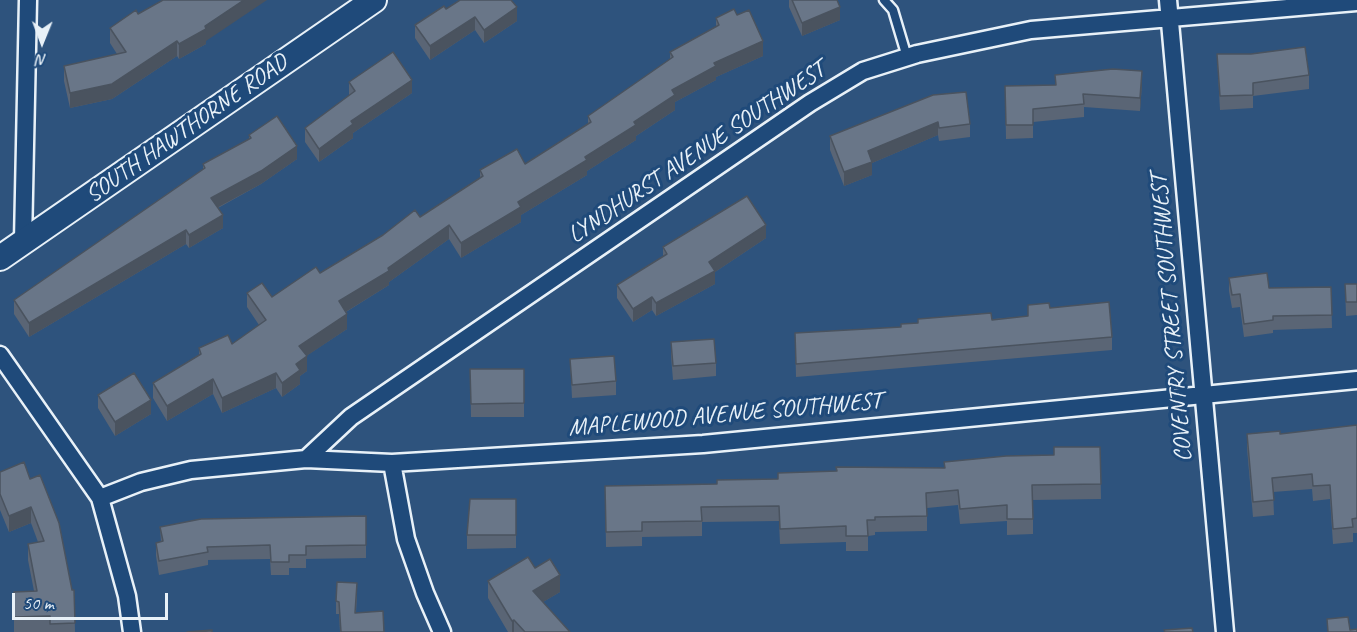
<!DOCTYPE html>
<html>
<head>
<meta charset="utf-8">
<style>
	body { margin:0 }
	#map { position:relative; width:1357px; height:632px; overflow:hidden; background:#2e537d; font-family:Caveat,sans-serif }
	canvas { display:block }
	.north { position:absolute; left:12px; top:12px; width:60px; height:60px; -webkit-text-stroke:4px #1f4a7a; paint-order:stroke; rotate:181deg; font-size:16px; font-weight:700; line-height:24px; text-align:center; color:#e8f1f8 }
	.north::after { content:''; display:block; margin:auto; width:21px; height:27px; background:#e8f1f8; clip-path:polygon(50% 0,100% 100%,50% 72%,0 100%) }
	.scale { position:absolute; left:12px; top:593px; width:156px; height:27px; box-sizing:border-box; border:3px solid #e8f1f8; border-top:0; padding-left:8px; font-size:18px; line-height:21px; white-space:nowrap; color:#e8f1f8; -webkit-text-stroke:4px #1f4a7a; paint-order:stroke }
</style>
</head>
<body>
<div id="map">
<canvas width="1357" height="632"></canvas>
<div class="north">N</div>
<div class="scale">50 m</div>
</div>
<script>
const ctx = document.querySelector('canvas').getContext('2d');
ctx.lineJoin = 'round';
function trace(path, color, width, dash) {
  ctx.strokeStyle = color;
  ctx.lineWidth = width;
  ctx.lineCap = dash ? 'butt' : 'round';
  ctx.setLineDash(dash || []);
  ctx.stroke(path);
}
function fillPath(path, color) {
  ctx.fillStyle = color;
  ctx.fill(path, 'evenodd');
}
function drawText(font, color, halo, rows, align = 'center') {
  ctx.font = font + ' Caveat,sans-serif';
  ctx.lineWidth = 6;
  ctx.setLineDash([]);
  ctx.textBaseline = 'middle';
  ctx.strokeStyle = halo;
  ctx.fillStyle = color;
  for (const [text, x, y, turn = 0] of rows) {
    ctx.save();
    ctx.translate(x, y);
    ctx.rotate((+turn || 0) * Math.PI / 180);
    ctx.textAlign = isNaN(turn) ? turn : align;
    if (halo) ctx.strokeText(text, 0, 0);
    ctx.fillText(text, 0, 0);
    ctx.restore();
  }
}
const lane = new Path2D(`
	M884,0L893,10L907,57`);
const street = new Path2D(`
	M1168,0L1225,632
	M23,241L28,0
	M0,355L100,498L127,596L132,632
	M306,459L351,417L810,103L863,71L917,54L1031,30L1357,2
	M392,463L406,539L425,593L442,632
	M100,498L141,482L191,470L306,459L392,463L703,444L1357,380`);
const secondary = new Path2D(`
	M0,258L374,0`);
const wall = new Path2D(`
	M789,0H837L840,20L802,36L789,7Z
	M446,9L517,21L484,43L475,30L430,60L415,38V25Z
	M138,14L206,41V44L179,59L177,56L112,99L70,108L64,81V66L117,54L110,43V28Z
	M737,15L763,56L716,77V80L675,102V110L636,136V140L587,171V175L521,215V222L461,258L449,239L389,282V285L346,312L347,329L306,356L307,371L300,376V384L282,397L276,388L222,413L213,394L167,421L153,398V383L199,356V348L232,344L259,325L247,307V293L272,297L320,273L420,217L480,179V170L525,164L588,124V116L670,60V52L716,27V18Z
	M1217,54H1251L1309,75V89L1253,96V108L1220,110Z
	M1055,75L1142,84L1140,111L1084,107V117L1033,122V138L1006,139L1005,86L1055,85Z
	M349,82L412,93L353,133V138L319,162L305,142V128L349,96Z
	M933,95L970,124V137L939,141L938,135L872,163V175L844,186L830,150V136Z
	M249,135L297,159L261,184L218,208L223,228L189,248L186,244L29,337L14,314V300L203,169V164L249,139Z
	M766,238L715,272V284L656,316L652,310L633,322L617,298V285L663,257V247Z
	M1229,278L1269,288L1331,287L1332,328L1273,330V333L1244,337L1240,307L1232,308L1229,291Z
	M1345,284H1357V315L1346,316Z
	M1028,305L1050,308L1112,337V350L796,377L795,333L901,327L1028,316Z
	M671,342L716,363V376L673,380L671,356Z
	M570,359L616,381V395L572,398Z
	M470,369H524V417H471Z
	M98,395L151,414L115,436L98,408Z
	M1357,425V533H1353V542L1333,544L1330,499L1313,501L1312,489L1273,492L1274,515L1253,517L1247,448V434H1280Z
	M1100,447L1101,499L1033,500V534L1007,535V521L960,524L958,505L927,508V531L875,532V535L868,536V551H846V542L780,544L779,521L702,522V536L642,537V546L606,547L605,486L717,484L944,468V462L1054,455Z
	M24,462L72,590H74L75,632H14V592L34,591L28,560V544L38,542L31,523L9,532L0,510V472Z
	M516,499V548L467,549V535Z
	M366,516V558L306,559V568H289V575H271L270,559L208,560V565L159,575L156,556V543L161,542L160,527Z
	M535,568L560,592L543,602L570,632H508L488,598V581Z
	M357,595L356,613L384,632H340L339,614H336V601Z`);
const shadedWall = new Path2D(`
	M244,0H267L206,41V44L179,59V44Z
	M517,7V21L484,43V30Z
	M840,7V20L802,36V23Z
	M475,17V30L430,60V46Z
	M177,41V56L112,99L70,108V93Z
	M763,41V56L716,77V80L675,102V110L636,136V140L587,171V175L521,215V222L461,258V243L518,202L585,157L634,122L672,90L714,63Z
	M1142,71V84L1140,111V98Z
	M412,80V93L353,133V138L319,162V149L351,121Z
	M938,122V135L872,163V175L844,186V172L868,151Z
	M297,146V159L261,184L211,211V198Z
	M223,215V228L189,248V235Z
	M449,225V239L389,282V285L339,316V301L388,268Z
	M766,225V238L715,272V284L656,316V303L709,262Z
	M186,230V244L29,337V323Z
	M652,297V310L633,322V309Z
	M347,314V329L299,361V346Z
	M307,356V371L300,376V384L282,397V383L296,364Z
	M276,373V388L222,413V398Z
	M213,379V394L167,421V406Z
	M151,400V414L115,436V422Z
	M31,507V523L9,532V516Z
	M560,575V592L533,608V591Z
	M514,620V632H512V621Z`);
const building = new Path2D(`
	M163,0H244L205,26L206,29L179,44L177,41L112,84L70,93L64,66L126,52L110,28L136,10L138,14Z
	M460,0H511L517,7L484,30L475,17L430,46L415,25L444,6L446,9Z
	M792,0H837L840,7L802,23Z
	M734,9L737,15L749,10L763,41L714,63L716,66L672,90L675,95L634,122L636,125L585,157L587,160L518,202L521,207L461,243L449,225L388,268L389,271L339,301L347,314L299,346L307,356L296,364L300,370L282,383L276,373L222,398L213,379L167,406L153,383L201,354L199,348L228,335L232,344L266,320L247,293L262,283L272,297L316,267L320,273L383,235L415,210L420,217L483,176L480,170L517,149L525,164L591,122L588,116L673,57L670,52L719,25L716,18Z
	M1305,47L1309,75L1253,83V95L1220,96L1217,54H1251Z
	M393,52L412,80L351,121L353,124L319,149L305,128L355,91L349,82Z
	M1113,69L1142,71L1140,98L1083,94L1084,104L1033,109V125H1006L1005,86L1056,85L1055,75Z
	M966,92L970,124L939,128L938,122L868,151L872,162L844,172L830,136L933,95Z
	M277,116L297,146L261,171L211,198L223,215L189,235L186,230L29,323L14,300L205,168L203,164L251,138L249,135Z
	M747,196L766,225L709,262L715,271L656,303L652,297L633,309L617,285L667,254L663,247Z
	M1267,273L1269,288L1331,287L1332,315L1273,316V320L1244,324L1240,294L1232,295L1229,278Z
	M1345,284H1357V302H1346Z
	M1109,302L1112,337L796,364L795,333L901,327V324L918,323V319L991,313L992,320L1028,316V305L1049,303L1050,308Z
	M714,339L716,363L673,366L671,342Z
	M614,356L616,381L572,385L570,359Z
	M470,369H524V403L471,404Z
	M134,373L151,400L115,422L98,395Z
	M1357,425V518L1352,519L1353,527L1333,529L1330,485L1313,486L1312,474L1272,478L1274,500L1253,502L1247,434L1280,431V434Z
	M1054,447H1100L1101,484L1032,485L1033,519H1007V505L960,509L958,490L926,493L927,516L875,517V520H867L868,536H846V526L780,529L779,506L701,507L702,521L642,522V531L606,532L605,486L717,484V480L778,479V473L837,471L836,467L945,468L944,462L1006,456L1054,455Z
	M24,462L30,479L40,475L59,523L72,590H74L75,623L50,624V616L14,617V592L37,591L28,544L44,541L31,507L9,516L0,494V472Z
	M470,499H516V535H467Z
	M366,516V545L306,546V555H289V562H271L270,545L207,547L208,552L159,561L156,543L163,541L160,527L201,519Z
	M528,557L535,568L550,559L560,575L533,591L570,632H525L514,620L512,621L488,581Z
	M337,582L357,583L355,613L383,611L384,632H341L339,602L336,601Z
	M1348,617L1350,630L1357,629V632H1328L1327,619Z
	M1192,628L1193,632H1165L1164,630Z
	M212,630V632H187Z`);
const streetNames = [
	["SOUTH HAWTHORNE ROAD",187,129,-35],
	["LYNDHURST AVENUE SOUTHWEST",697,153,-34],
	["COVENTRY STREET SOUTHWEST",1172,318,-95],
	["MAPLEWOOD AVENUE SOUTHWEST",725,415,-5]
];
trace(lane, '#e8f1f8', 13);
trace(street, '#e8f1f8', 21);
trace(secondary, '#e8f1f8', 28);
trace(lane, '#1f4a7a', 8);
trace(street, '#1f4a7a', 16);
trace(secondary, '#1f4a7a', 24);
fillPath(wall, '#5a6575');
fillPath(shadedWall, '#4a535f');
fillPath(building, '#697688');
trace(building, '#4a535f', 1.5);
drawText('24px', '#e8f1f8', '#1f4a7a', streetNames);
</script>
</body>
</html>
